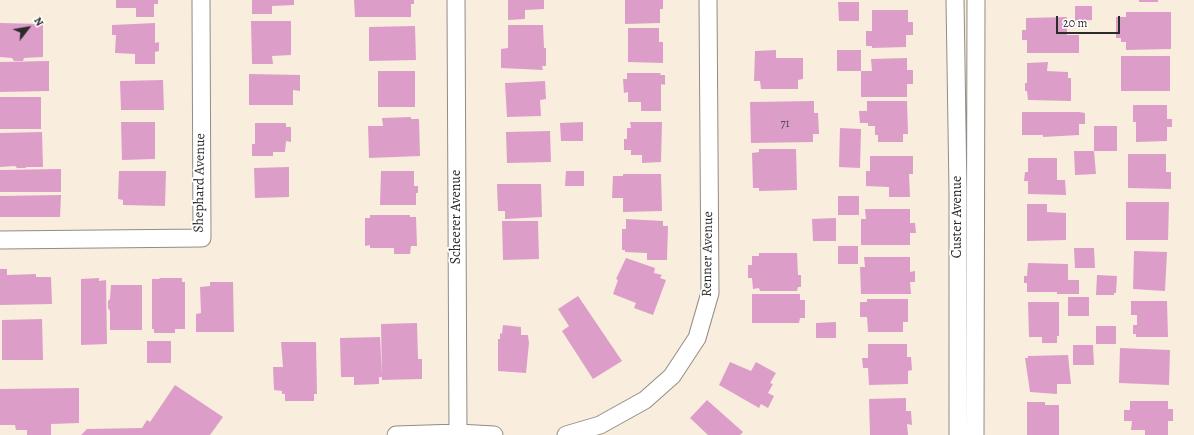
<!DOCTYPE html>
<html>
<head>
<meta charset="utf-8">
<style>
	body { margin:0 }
	#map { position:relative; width:1194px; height:435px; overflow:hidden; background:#f9eddd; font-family:Alegreya,serif }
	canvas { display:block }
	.north { position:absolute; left:8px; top:8px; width:40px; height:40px; -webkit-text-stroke:3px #fff; paint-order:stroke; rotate:59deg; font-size:11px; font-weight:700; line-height:16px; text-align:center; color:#2b2b2b }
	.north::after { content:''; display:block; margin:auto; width:14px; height:18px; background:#2b2b2b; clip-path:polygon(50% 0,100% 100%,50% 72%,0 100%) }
	.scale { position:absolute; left:1056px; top:16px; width:64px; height:18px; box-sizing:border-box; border:2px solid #2b2b2b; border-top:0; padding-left:5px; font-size:12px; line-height:14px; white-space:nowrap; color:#2b2b2b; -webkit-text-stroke:3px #fff; paint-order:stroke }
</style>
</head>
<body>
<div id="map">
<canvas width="1194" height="435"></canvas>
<div class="north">N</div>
<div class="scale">20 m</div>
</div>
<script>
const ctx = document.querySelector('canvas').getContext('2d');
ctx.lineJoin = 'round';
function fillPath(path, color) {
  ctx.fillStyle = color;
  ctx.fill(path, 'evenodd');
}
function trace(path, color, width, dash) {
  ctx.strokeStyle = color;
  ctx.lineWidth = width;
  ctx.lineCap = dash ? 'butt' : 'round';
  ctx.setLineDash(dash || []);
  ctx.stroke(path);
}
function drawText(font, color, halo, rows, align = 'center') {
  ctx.font = font + ' Alegreya,serif';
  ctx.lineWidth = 3.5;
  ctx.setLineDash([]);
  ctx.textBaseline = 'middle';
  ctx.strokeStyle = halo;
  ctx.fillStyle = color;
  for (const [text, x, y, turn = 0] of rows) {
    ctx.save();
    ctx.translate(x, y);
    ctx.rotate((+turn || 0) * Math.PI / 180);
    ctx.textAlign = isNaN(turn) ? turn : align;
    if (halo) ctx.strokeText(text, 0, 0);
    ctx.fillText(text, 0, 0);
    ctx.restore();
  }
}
const building = new Path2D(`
	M116,0H158V4H154V17H136V8H116Z
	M252,0H294V5L272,6V14H252Z
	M354,0H414V4H411V17H355Z
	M508,0H544V9L525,10V19L508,20Z
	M625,0H663V9H660V23L625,24Z
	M1139,0H1158V2H1139Z
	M838,2H859V21H839Z
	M1075,6H1092V20L1075,21Z
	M872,10H908V22H913V35H906V47L872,48V46H866V31H872Z
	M1126,12H1171V49L1126,50V42H1121V38H1116V17H1126Z
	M1067,17V35H1079V53H1027V40H1022V30H1026V18Z
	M251,21H291V55L272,56L273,64H252Z
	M0,23L43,24V57L24,58L23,61H14L12,58L0,57Z
	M155,23V43L159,42V51L155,52V64H135V54L115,53L116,35H112V25Z
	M508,25H543L544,48H546V66H542L543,70L501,68V49L508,48Z
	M415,26L416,60L369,61V27Z
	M628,28H659V42H663V63L628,62Z
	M776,50V58H803V79L798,80V89H761L760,81H754L755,51Z
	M837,50H861V71H837Z
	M1121,56H1170V91H1121Z
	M907,58V70H913V84H907V97H861V71H872L871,59Z
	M49,61V91L0,92V62Z
	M1048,62L1047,71L1068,72V78H1071V101L1028,100L1027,91H1025V83H1027V63Z
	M378,71H415V107H378Z
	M627,73H661L660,75H665V85L661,84V111H641V102H628V92L624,93L623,79H627Z
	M249,74L300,75V91L293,90V105H249Z
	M163,80L164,110H121L120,81Z
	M545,81L546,99L540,100L541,116L507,117L505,83Z
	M0,97H41V129H0Z
	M814,101V113H818L819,134H813V142L751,143L750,102Z
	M867,101H907L908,134H903V142H878V135H875V126H868V123H860L859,111H867Z
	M1133,105H1167V119H1172V127H1167V141L1136,142V122H1133Z
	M1022,112H1079L1085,113V124H1079V135L1043,137V135H1022Z
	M411,117V119H419L420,156L369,158L368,126H383L382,118Z
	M121,122H155V159L122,160Z
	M583,122V141H561L560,123Z
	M630,122H662L661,162L642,163V155H631V150H624V139H627V128H631Z
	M255,123H286V127H291V142L286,141L285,152H273V156H252V144H255Z
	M1094,126H1117V151H1094Z
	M840,128L861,129L860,168L839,167Z
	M550,131L551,162L507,163L506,132Z
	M42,132L43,167H27L25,168H17L15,166L0,167V133Z
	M759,149H796L797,190L759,191V188H753L752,153L759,152Z
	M1074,151H1094L1096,174L1075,175Z
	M1128,154H1166V172H1171V189L1128,188Z
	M870,156H913V174H909L910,197H889V187L866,186V171H870Z
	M1028,158H1057V180H1065L1066,195L1028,194V181H1024L1025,172H1028Z
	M289,167V197L255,198L254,168Z
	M61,169V192H0V170Z
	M119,171H166L165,206L123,205V200L118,199Z
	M381,171H414V186H418V193H416V205H380Z
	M566,171H584V186H565Z
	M623,174H661L662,211L623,212V198H612L613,176H623Z
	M497,184H541L542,217L505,219V211H498Z
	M61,195L60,217H0V196Z
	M838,196H859V215H838Z
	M1126,202H1169L1168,240H1126Z
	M1027,204H1047V212L1066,213V240L1027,241Z
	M865,209H910V223H915L916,233H910V245H861V219H866Z
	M370,215H410V217H416L417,246H411L410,254H394V248H370V245L365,246V218H370Z
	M836,218V241H813L812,219Z
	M626,219L663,221V226H668L667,260H647V253L625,252V250H622V229H626Z
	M502,221H538L539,259L503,260Z
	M838,246H858V264H838Z
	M1074,248H1094L1095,268H1075Z
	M1134,251L1167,252L1165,291L1133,289Z
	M759,253H797L798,275H801V287H798L797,291H760L759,288L753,289L752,278H748V265H752V256H759Z
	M864,257H910V272L915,271V282H910L911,294H861L860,267H865Z
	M626,258L655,268L654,273L662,275L660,278L666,280L653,315L634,308L636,303L613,294L618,280L616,279Z
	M1028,263L1068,264V280H1079V294H1057V292H1027V283H1024V276H1027Z
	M0,269H7V275L36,274V277H51L52,304L0,305Z
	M1097,275L1117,276L1116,293H1114V295H1096Z
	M99,278V281L106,280L107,344L81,345V279Z
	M159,278H182V282H185V329H175V333H154V329H152V279H160Z
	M210,282H233L234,332H196V314L201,313L200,287L210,286Z
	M111,285H142V330H110V311L108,308V301L110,299Z
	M752,294H800V300H805V318H800L799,323H752Z
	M578,296L622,361L593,379L562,331L569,326L558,309Z
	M1068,297H1089V316H1068Z
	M867,299H908V322H903V332H868L867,317H860V302H867Z
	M1131,301H1167L1168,337H1136V334H1133V325H1137V315H1131Z
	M1028,302H1059V336H1057V343H1042V337H1029Z
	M42,319L43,360H2V320Z
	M836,322V338H816V323Z
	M417,323L418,359H422V379L382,380L381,324Z
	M503,325L521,327V335H528L529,343L526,373L498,371V339H500V333L502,334Z
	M1096,326H1116V344H1096Z
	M380,337L382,377H379V384L354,385V377H341L340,338Z
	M147,341H171V363H147Z
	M281,342H316L317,394H314V401H285V394H282V391L274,390L273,367H283Z
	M868,344H907V357H911L912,370L908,371V384L869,385L868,368H863L862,358H868Z
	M1073,345H1093L1094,365H1073Z
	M1120,348L1170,350L1169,385L1119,383Z
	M1068,355L1071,384H1057V394L1030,392L1025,358H1028V356Z
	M730,362L751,371L756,362L776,373L770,383L773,384L768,393L774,396L768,408L761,404L759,408L719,385Z
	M175,385L223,417L210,435H81L87,429L142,428L147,420L150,422Z
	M79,388V423L51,424V435H27V430H16L15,425H0V389Z
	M906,398V411H911L912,425L907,424L908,435H870L869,399Z
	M707,400L743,432L740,435H708L690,418Z
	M1130,401H1168V409H1173V421H1168V435H1145V430H1131L1132,421H1124V410H1130Z
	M1027,402H1045V405H1059V435H1027Z`);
const street = new Path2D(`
	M456,0L458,433
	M955,0L958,191V435
	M0,240L202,238L201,0
	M396,435L458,433L494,435
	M566,435L600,425L645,400L672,376L697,338L710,293L708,0
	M975,435L976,0`);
const numberNames = [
	["71",785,124]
];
const streetNames = [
	["Shephard Avenue",200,183,-89],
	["Scheerer Avenue",457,217,-90],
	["Custer Avenue",958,217,-90],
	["Renner Avenue",708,254,-89]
];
fillPath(building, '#dd9dc9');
trace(street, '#928c84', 19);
trace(street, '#fff', 17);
drawText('12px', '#584852', null, numberNames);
drawText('14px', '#2b2b2b', '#fff', streetNames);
</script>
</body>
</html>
